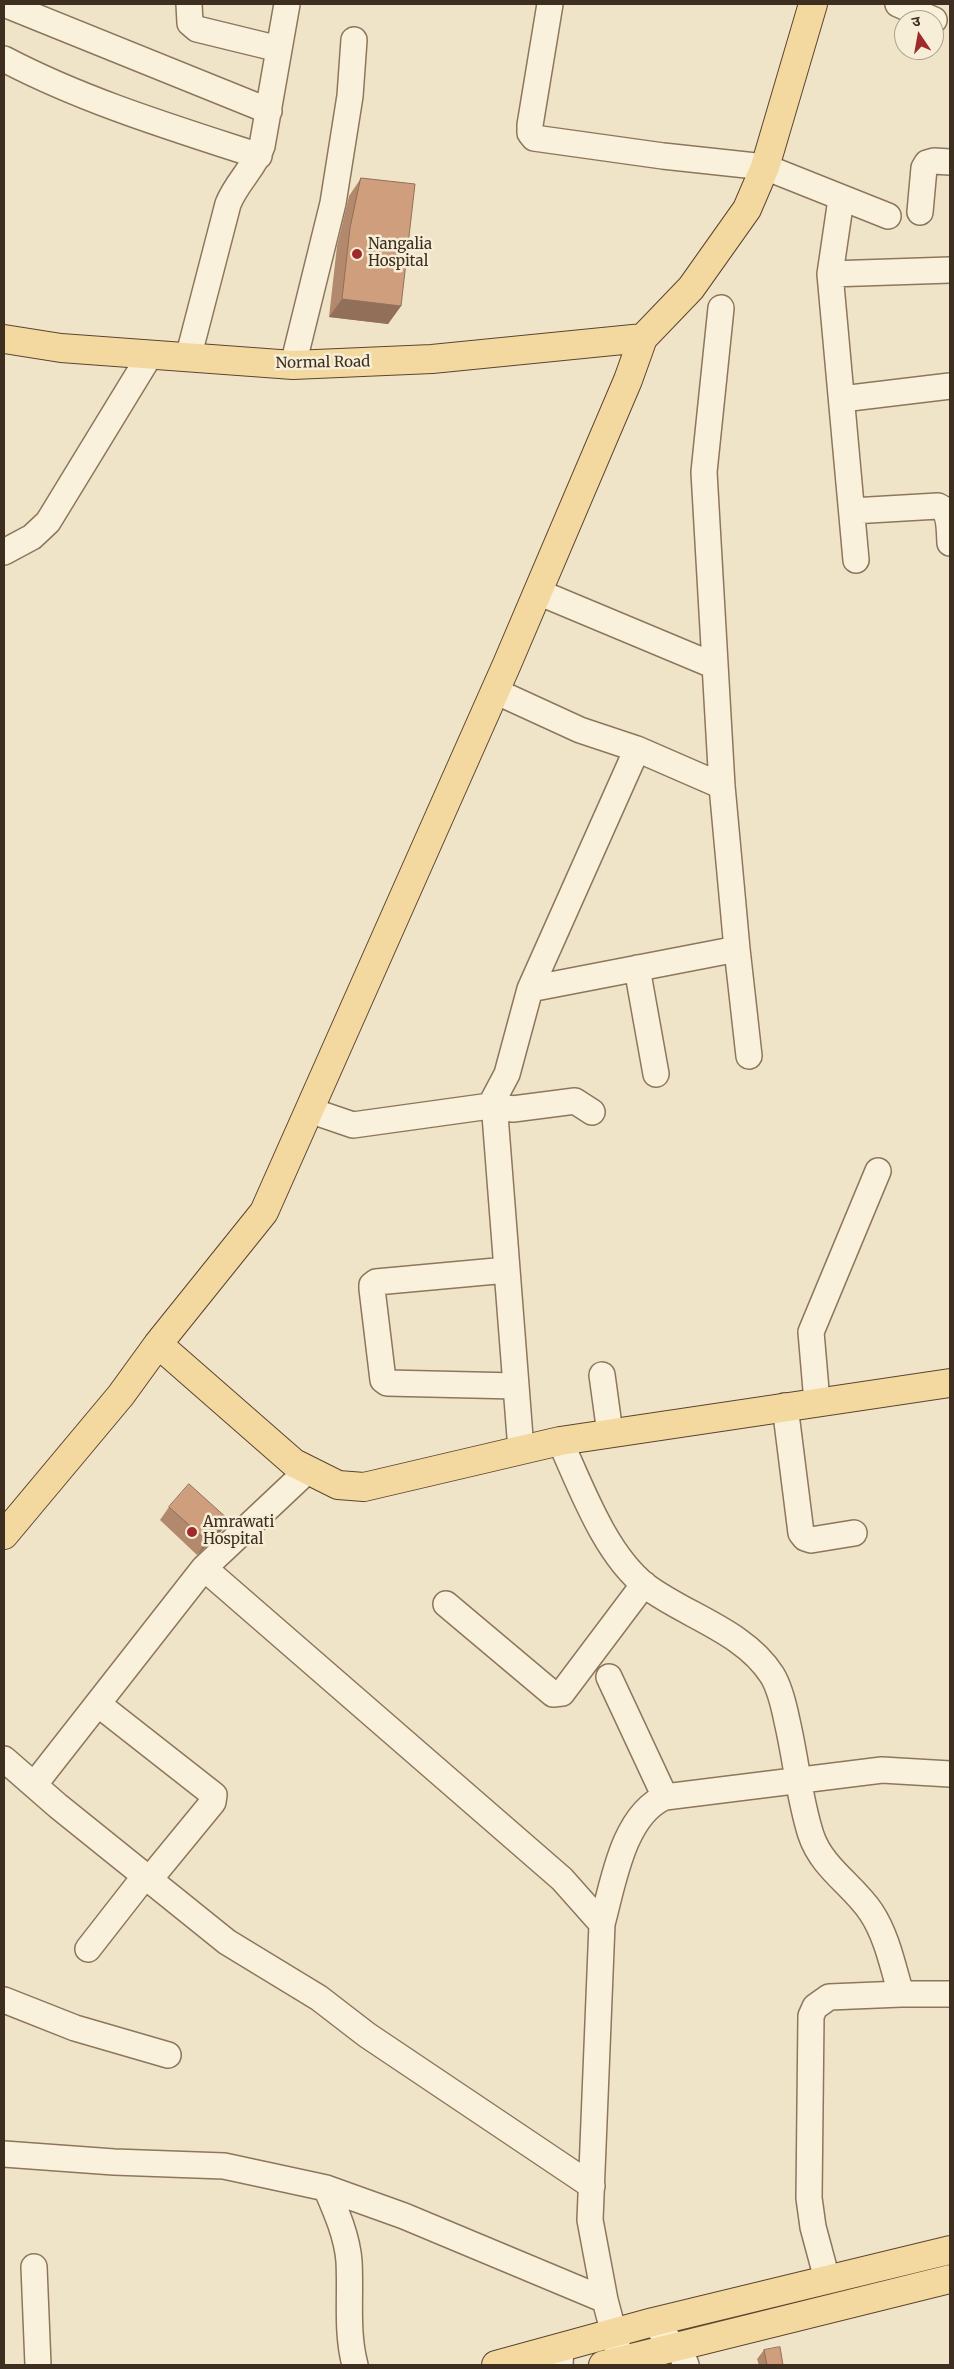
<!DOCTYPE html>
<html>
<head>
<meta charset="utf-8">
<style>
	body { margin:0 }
	#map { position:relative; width:954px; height:2369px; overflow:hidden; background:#f0e4c8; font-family:Merriweather,"Noto Sans Devanagari",serif }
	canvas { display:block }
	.frame { position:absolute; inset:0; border:5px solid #3d2e20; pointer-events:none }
	.north { position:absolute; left:894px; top:10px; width:50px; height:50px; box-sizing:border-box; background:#f7eed8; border:1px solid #ada18e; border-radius:50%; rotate:348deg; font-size:14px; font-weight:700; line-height:20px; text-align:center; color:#3d2e20 }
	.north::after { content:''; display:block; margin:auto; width:18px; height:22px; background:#9e2a2b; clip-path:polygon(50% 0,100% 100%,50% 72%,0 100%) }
</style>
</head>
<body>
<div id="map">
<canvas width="954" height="2369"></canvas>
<div class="frame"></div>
<div class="north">उ</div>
</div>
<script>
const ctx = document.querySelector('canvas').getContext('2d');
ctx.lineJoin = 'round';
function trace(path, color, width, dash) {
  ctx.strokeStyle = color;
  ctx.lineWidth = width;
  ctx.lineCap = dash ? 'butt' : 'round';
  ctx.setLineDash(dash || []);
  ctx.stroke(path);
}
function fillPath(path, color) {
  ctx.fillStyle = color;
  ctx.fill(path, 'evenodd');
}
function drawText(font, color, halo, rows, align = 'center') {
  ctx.font = font + ' Merriweather,serif';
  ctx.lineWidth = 5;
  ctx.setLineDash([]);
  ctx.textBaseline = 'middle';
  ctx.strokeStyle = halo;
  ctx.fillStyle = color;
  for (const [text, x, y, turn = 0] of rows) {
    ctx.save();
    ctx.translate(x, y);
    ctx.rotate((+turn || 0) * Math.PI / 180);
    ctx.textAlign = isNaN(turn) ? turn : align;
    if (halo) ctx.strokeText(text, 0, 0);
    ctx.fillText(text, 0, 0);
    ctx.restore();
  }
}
const minor = new Path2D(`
	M4,4L269,111
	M189,4L190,23L197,29L279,49
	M550,4L530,125V133L534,138L663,156L765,167L888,216
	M898,4L934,20
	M4,59C84,101 173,128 259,156
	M841,199L830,274L856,560
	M920,212L924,168L927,163L934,161L950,162
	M830,274L950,270
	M188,358L228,204C236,183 255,167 262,146L287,4
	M293,365L333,203L350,96L354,40
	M842,399L950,386
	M852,511L938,506C951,511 949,531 950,543
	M4,552L32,537L48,522L150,355
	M538,592L715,666
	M495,691L580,730L637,749L722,786
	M737,949L749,1056
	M637,968L656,1074
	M530,989L637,749
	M309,1110L353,1125L490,1106L507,1074L530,989L737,949L722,786L704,472L721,308
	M507,1270L376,1282L372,1285V1289L383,1380L387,1383L516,1386
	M602,1375L610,1433
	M817,1402L811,1332L878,1171
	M785,1406L801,1533L805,1538L811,1540L854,1533
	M560,1441C581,1487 605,1554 646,1586C686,1616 744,1631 772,1675C780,1688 784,1706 787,1721C796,1759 799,1798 811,1835C822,1868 853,1885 871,1912C887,1936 893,1967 901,1994
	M521,1450L495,1115L490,1106L513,1109L575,1101L592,1112
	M204,1568L562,1879L602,1924L590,2220L605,2300L619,2353
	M446,1604L553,1694L562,1693L644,1584
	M609,1677L665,1797
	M98,1704L214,1795L213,1802L149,1880
	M4,1759L58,1806L227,1942L319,1998L367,2035L592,2186
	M34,1785L204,1568L307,1471
	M602,1924C613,1884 623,1815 665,1797L882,1770L950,1774
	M88,1949L145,1876
	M4,2000L75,2028L168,2055
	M4,2154L114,2162L224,2166L326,2188L404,2216L605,2300
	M326,2188C336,2211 347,2236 349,2261C351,2296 346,2331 355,2365
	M34,2267L38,2365
	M827,2279L813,2227L809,2198L811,2016L815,2007L829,1997L901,1994H950
	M653,2322L682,2355L686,2365
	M560,2365L561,2348`);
const major = new Path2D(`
	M4,339L61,348L293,365L432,359L643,338
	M158,1344L294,1463L338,1485L364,1487L560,1441L950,1383
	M4,1535L121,1395L158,1344L264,1212L507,664L628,380L643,338L691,288L747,209L765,167L813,4
	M496,2365L653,2322L950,2250
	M603,2365L950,2279`);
const wall = new Path2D(`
	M361,178L401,306L388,324L329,317L337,246L349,196Z
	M169,1507L229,1520L219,1534L197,1555L160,1520Z
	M764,2350L783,2365H759L757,2359Z`);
const shadedWall = new Path2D(`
	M342,299L401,306L388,324L329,317Z
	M229,1520L219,1534L197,1555L207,1541Z`);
const building = new Path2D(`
	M361,178L415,184L401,306L342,299L350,228Z
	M189,1484L229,1520L207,1541L169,1507Z
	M780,2347L783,2365H767L764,2350Z`);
const markers = [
	[357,254,6,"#9e2a2b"],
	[192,1532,6,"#9e2a2b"]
];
const poiNames = [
	["Nangalia",368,245],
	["Hospital",368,262],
	["Amrawati",203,1523],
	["Hospital",203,1540]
];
const streetNames = [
	["Normal Road",323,363,-1]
];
trace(minor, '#8d765c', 28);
trace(major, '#5b4430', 30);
trace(minor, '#faf1dc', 25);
trace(major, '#f3d9a0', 28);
fillPath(wall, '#b2896c');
fillPath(shadedWall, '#916f58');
fillPath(building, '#cf9f7d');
trace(building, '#916f58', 1);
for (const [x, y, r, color] of markers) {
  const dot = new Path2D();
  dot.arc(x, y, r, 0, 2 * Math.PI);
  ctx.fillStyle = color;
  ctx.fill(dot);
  trace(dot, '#f7eed8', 2);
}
drawText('15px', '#3d2e20', '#f7eed8', poiNames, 'left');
drawText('15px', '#3d2e20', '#f7eed8', streetNames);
</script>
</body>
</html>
